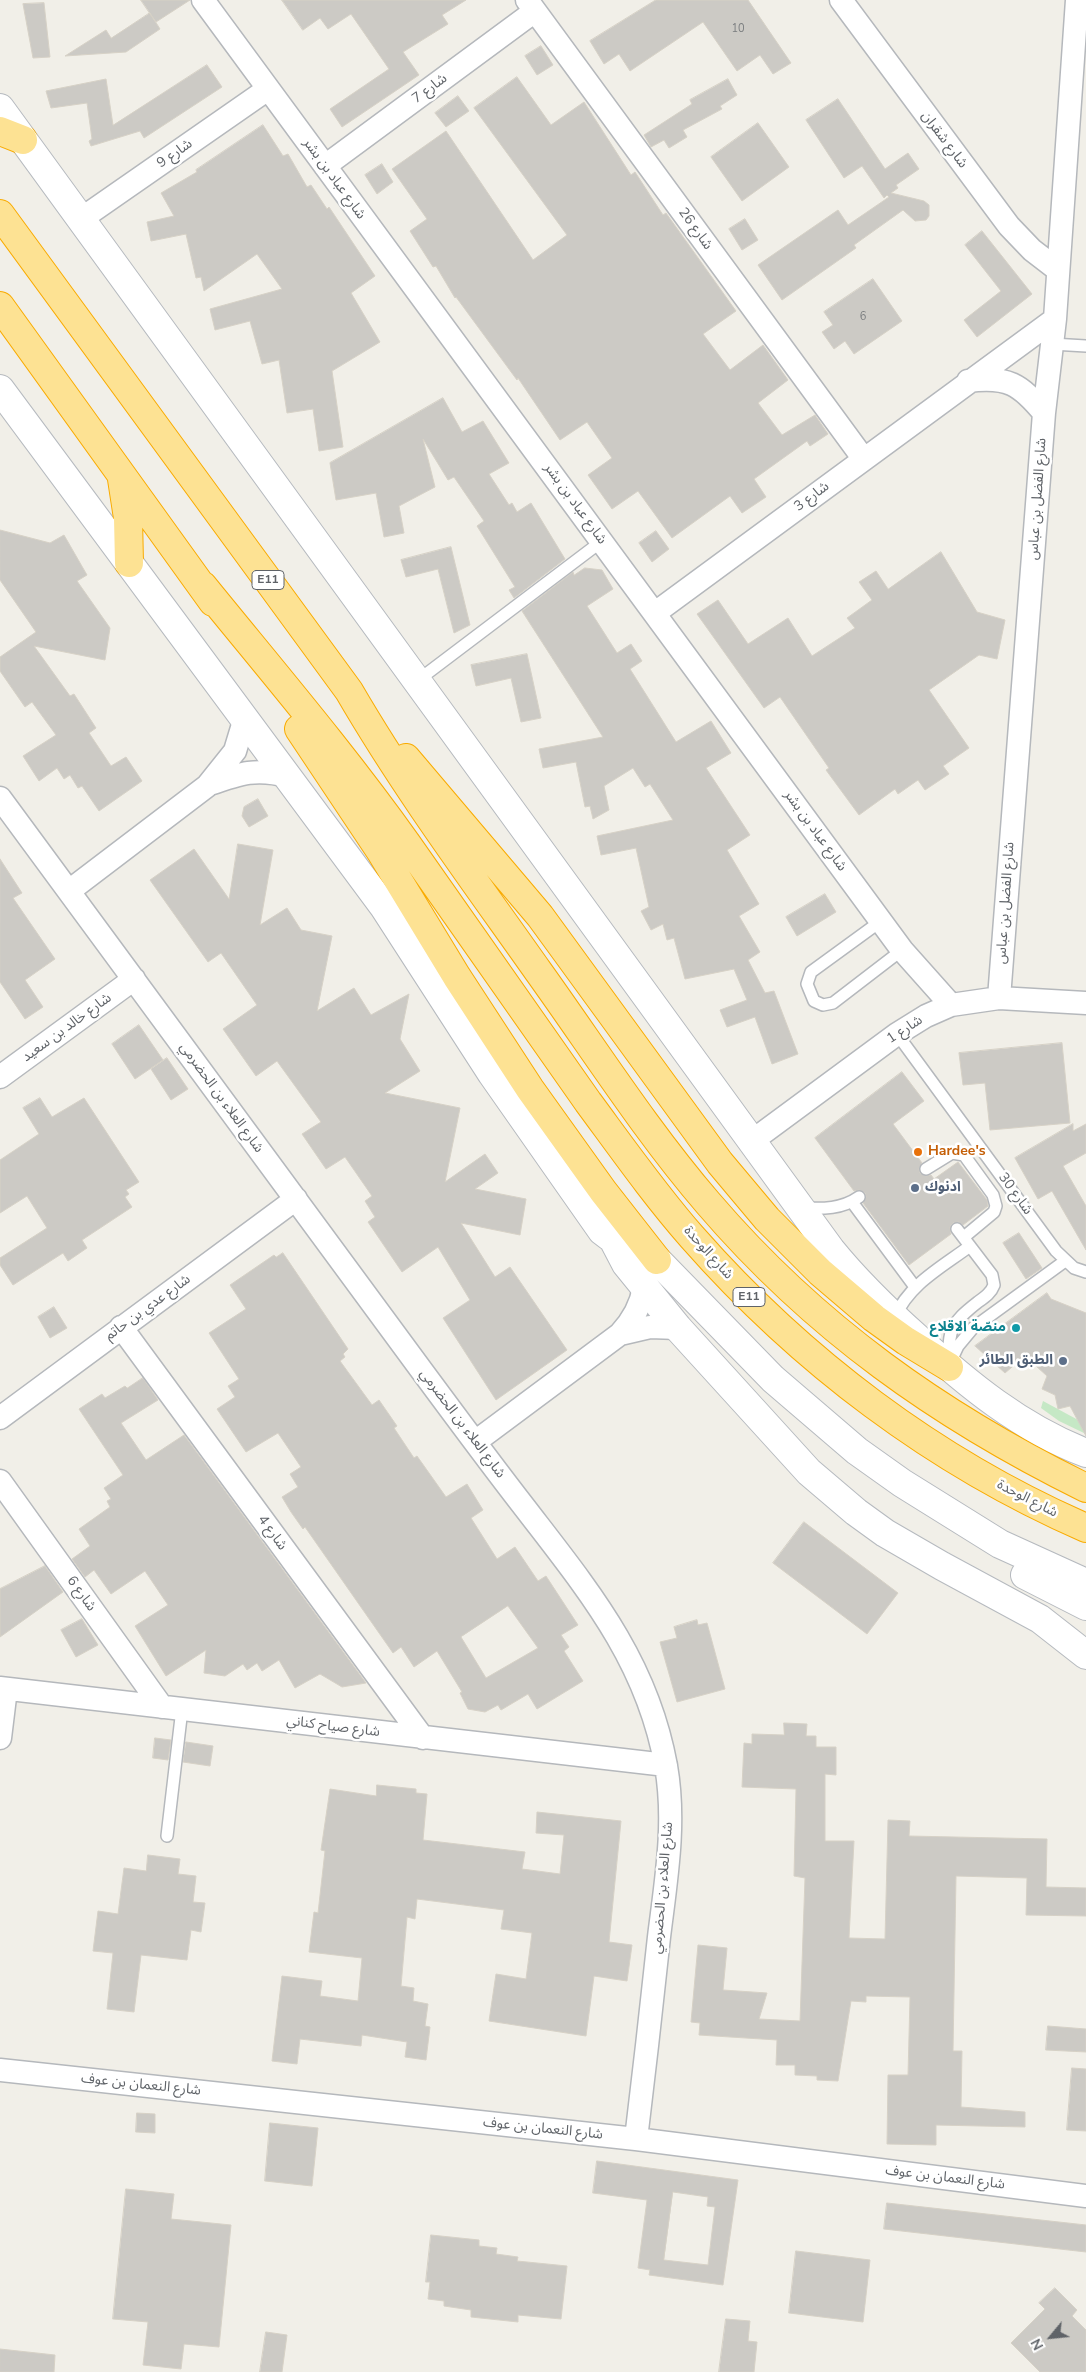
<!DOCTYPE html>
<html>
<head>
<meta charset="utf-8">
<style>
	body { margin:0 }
	#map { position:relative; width:1086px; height:2372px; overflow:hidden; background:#f1efe8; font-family:"Nunito Sans",sans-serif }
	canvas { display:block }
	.north { position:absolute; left:1026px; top:2312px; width:50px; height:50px; -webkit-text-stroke:4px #fff; paint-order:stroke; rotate:242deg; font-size:14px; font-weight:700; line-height:20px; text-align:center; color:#5f6368 }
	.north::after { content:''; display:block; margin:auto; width:18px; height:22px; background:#5f6368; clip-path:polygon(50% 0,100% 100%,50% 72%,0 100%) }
</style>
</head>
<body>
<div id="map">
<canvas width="1086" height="2372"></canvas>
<div class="north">N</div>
</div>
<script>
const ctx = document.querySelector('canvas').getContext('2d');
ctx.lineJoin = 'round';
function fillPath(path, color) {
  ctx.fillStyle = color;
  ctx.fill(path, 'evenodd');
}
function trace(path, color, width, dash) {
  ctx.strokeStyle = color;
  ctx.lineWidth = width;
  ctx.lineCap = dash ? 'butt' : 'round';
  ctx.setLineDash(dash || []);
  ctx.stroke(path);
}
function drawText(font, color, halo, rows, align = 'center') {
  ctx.font = font + ' "Nunito Sans","Noto Sans Arabic",sans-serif';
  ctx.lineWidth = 5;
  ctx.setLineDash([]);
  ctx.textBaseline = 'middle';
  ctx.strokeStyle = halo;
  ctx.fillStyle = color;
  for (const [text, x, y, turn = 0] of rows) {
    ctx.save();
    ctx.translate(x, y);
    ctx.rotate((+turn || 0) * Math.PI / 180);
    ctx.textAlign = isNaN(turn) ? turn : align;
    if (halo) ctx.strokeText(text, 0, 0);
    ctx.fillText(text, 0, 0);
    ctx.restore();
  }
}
const green = new Path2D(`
	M1043,1401L1080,1421L1086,1434L1059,1421L1041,1408Z`);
const building = new Path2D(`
	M141,0H190L156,22Z
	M282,0H466L442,15L448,24L403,52L419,75L342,127L330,109L389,69L351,14L328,29L320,18L303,30Z
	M656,0H748L791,63L773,74L760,55L737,71L703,22L630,71L619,54L604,64L590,41Z
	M44,3L50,57L33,58L23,4Z
	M150,13L160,29L126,52L65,56L106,30L111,38Z
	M541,46L553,65L537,75L525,56Z
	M207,65L222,87L144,138L140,131L91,146L89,141L92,139L87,103L51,108L46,91L106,79L113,125Z
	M517,77L551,125L584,102L631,175L635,172L663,215L666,213L736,311L703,334L730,370L763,345L788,380L758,403L782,435L815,415L828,434L810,446L807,441L754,479L766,497L742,513L730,496L672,538L638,491L612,509L588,475L612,458L587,422L560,440L518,378L517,380L456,297L455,298L436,266L433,267L410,231L427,219L392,169L446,131L533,260L567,235L474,108Z
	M728,79L737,95L720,106L722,109L683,130L687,137L669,148L664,140L651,147L644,135L692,104L690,100Z
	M458,96L469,111L446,127L435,113Z
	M838,99L885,169L908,153L919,169L896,185L898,188L891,193L924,201L929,205V216L926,220L915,221L903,210L854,245L856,248L782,300L758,265L838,210L848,225L889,197L887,195L884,198L862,166L844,178L806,120Z
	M758,123L789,167L742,201L711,157Z
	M263,125L283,156L288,154L307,187L311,185L327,209L329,207L375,276L351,293L380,342L332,371L343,447L319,451L313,409L287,413L279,360L262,364L250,321L215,330L210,309L282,289L257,254L204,291L201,277L196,278L186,234L151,241L147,222L174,216L161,193L197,172L196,170Z
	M382,164L393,182L377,194L365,175Z
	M745,219L758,240L742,250L729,229Z
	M982,231L1032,294L977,337L964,320L1001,291L965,245Z
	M873,279L902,321L854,354L845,341L834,349L822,332L833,325L824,312Z
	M443,398L462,432L483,421L509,463L489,474L509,505L512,503L517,512L531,503L565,559L514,598L509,590L515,587L477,526L484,521L454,477L448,480L423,439L435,487L399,506L404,533L384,537L376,493L336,500L330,463Z
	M0,530L50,543L64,535L87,575L77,581L110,628L105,660L34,646L70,696L74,694L96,728L89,733L111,766L126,757L142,781L99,811L82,786L78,788L70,775L64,779L57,768L39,781L23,756L56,735L32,702L25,707L0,671V657L36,632L0,580Z
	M656,531L669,549L652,562L639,543Z
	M451,547L470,625L454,633L438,569L406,577L401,560Z
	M941,552L977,612L1005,620L997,659L979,655L929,690L969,748L943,766L949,774L925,790L918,780L898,794L895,789L859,815L826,770L829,768L780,697L764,708L697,614L718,600L748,644L788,618L812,656L855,628L847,618L872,600L859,582L876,571L888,589Z
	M585,568L602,570L613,589L587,606L617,653L631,644L642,661L630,669L676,742L711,721L731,753L706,768L750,835L727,850L759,904L739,916L760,952L748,960L765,993L774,991L798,1054L772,1064L755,1017L727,1027L720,1010L747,1000L734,969L685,979L674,938L667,940L663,924L651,930L641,911L649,907L636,848L601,855L597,836L673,820L650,784L645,787L633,768L604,786L609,810L593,819L590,806L585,807L576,762L543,768L539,749L603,737L522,611L573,572L574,575Z
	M527,654L541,718L521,722L511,678L476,686L471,665Z
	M258,799L268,816L249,827L242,816L244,807Z
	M238,844L273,850L260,925L287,908L301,930L332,936L317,1011L354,988L371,1015L409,994L400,1039L420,1071L385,1093L460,1108L445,1182L485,1154L498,1173L475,1189L526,1199L520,1235L461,1223L495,1277L510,1267L567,1350L496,1400L443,1318L470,1300L438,1247L402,1272L368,1222L375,1217L365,1201L372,1196L345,1157L326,1169L302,1134L321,1122L277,1061L256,1076L223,1029L257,1005L221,953L208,962L150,880L194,849L229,899Z
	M0,859L22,893L13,898L55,959L25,980L43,1007L25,1019L0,982Z
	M825,894L836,912L797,936L786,917Z
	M139,1025L163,1060L135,1079L112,1044Z
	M1062,1043L1070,1123L990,1130L985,1083L963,1085L959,1053Z
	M167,1058L188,1089L171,1100L151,1069Z
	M902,1072L924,1101L893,1124L922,1163L919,1169L920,1173L926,1176L931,1175L934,1179L958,1162L987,1200L988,1206L963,1225L959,1222L953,1223L950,1227L951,1234L909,1265L863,1203L866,1197L865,1193L859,1190L854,1191L815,1138Z
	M40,1098L52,1117L84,1098L139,1182L126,1190L129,1194L125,1197L132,1207L82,1240L87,1248L68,1261L63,1253L13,1285L0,1265V1258L47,1228L27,1196L0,1213V1160L39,1134L23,1108Z
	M1073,1124V1131L1086,1124V1153L1063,1166L1086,1206V1250L1052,1191L1038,1199L1015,1158Z
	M1019,1233L1042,1268L1026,1279L1003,1243Z
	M283,1253L348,1349L343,1354L345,1357L340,1361L372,1405L379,1400L397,1426L394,1428L414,1458L417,1456L446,1497L467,1484L483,1510L471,1518L497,1559L515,1547L538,1581L546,1576L578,1625L561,1635L569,1647L564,1651L583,1681L537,1709L528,1694L501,1710L498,1705L485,1712L468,1709L460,1693L462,1692L437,1651L414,1667L401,1647L393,1653L305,1527L303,1529L291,1512L282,1497L298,1487L290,1474L301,1467L278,1433L246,1452L217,1409L235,1397L228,1386L239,1379L209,1333L246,1309L230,1285L274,1255L276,1257ZM508,1606L538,1648L486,1678L461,1637Z
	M1047,1293L1051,1299L1086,1313V1436L1070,1406L1058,1409L1055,1395L1042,1389L1047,1376L1025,1356L1005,1373L975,1346Z
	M54,1307L67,1328L50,1338L38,1317Z
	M143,1378L158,1400L121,1423L146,1460L184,1435L366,1683L342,1687L320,1674L295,1688L279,1660L262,1671L257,1663L247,1670L243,1664L225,1676L204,1673L206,1650L166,1676L135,1626L168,1605L145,1571L111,1594L94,1570L85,1577L72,1559L90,1546L79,1529L110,1507L107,1501L111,1499L104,1488L123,1475L79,1409L102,1394L105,1398L125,1386L127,1388Z
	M804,1522L898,1593L867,1634L773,1563Z
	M45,1566L63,1592L0,1637V1589Z
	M82,1619L98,1645L76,1657L61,1630Z
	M697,1620L698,1625L707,1623L725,1689L677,1702L660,1642L677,1638L674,1627Z
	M784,1723L807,1724L806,1736H816V1747H836V1775L825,1774V1841H854L849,1938L885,1939L888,1820L910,1821L909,1836L1047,1839L1046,1887L1086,1888V1916L1026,1915L1027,1878L956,1876L953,2051H962L961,2107L1025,2112V2127L936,2125V2145L887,2144L888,2075H908L910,1997L866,1996V2002L851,2001L838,2081L817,2080V2076L795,2075V2065H776L777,2040L699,2035L700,2023L691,2022L698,1945L727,1948L723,1990L767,1993L759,2019L800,2021L805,1878L794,1876L796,1789L742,1787L744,1743L752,1744V1734L784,1735Z
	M155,1738L171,1740L168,1760L153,1758Z
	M186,1742L213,1746L210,1766L183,1762Z
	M377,1785L416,1789V1793L427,1794L423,1840L525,1852L522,1869L560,1874L564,1835L536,1833L537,1812L621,1821L609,1942L632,1945L627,1981L594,1976L586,2036L489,2021L496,1974L526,1979L532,1933L501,1929L504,1910L417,1899L415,1919L407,1917L401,1986L414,1988L413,2001L428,2004L425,2026L430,2027L426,2060L405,2057L407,2042L362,2035L361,2046L300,2039L297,2064L272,2061L282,1976L322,1981L320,1996L358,2001L362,1958L309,1952L314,1912L318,1913L325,1851L321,1850L330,1789L376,1796Z
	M148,1855L180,1859L178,1874L196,1876L193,1902L205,1903L201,1932L191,1930L187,1960L141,1955L134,2012L107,2009L113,1953L93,1951L98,1911L118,1914L124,1868L146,1871Z
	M1048,2026L1086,2029V2052L1046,2050Z
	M1072,2068L1086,2069V2131L1067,2130Z
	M137,2113L155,2114V2133L136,2132Z
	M270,2123L318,2128L312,2186L265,2181Z
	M597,2161L738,2180L723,2285L649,2275L650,2270L638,2268L647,2200L593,2193ZM673,2192L708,2197L707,2206L715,2207L708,2265L664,2260Z
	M126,2189L174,2194L171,2219L231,2225L219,2347L184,2344L181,2369L143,2365L148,2322L113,2319Z
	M887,2203L1086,2225V2252L884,2229Z
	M431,2235L479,2240V2246L497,2248L496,2254L518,2257L517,2261L567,2266L561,2319L518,2315V2322L471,2317V2310L444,2306V2301L428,2299L430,2282H426Z
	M796,2251L870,2260L863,2322L789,2313Z
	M1055,2288L1077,2310L1072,2316L1086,2330V2372H1040L1011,2343L1045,2309L1039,2303Z
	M726,2319L750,2321L748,2341L757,2342L754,2372H719Z
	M266,2332L287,2335L282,2372H260Z
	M0,2349L55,2355L54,2372H0Z`);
const lane = new Path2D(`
	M1052,344L1086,346
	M417,681L602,541
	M881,921L811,972L807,984L814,1001L823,1005L833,1003L902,950
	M897,1034L1056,1251L1074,1268L1086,1272
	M926,1169L952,1153L964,1155L993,1195L996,1206L994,1212L964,1237
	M852,1202L915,1287
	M803,1208C823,1209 842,1209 859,1197
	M895,1317C909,1284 942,1267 970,1246
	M949,1363C948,1329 951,1323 978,1302C985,1297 991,1293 994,1285L992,1275L957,1229
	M950,1363L958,1346L973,1328L1065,1261
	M167,1836L182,1709`);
const street = new Path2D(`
	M203,0L902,950L951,1005
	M527,0L863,458
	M841,0L1009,226L1032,250L1058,270
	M325,166L535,11
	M81,219L268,89
	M968,381C1008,376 1020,384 1044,413
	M655,613L1055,319
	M210,784C241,773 256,768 288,776
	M0,798C141,989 282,1180 422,1371C456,1417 490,1463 525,1508C588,1590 647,1660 666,1766C676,1823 666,1880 659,1937C652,2004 644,2072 636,2139
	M69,891L207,786L235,751L245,718
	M999,998L1044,413L1055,319L1077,0
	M0,1077L134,979
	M752,1141L897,1034L926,1016L951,1005L999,998L1086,1003
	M121,1327L423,1738
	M620,1334L650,1327L678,1328
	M0,1418L296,1199
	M475,1442L620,1334C633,1320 641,1306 644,1287
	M0,1481L162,1707
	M0,1688L666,1765
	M0,1738L6,1689
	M0,2070L636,2139L1086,2196`);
const secondary = new Path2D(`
	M0,108L831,1250C857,1282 886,1310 916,1337C967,1384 1021,1428 1086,1453
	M0,389L384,907L492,1074L602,1231C618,1245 639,1248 657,1260L773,1379L857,1451L902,1483L1000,1544L1086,1583
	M614,1241L626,1264L678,1328L809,1472L856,1512L885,1533L942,1566L1040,1619L1086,1655
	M1025,1575L1086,1606`);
const highway = new Path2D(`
	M0,131L23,140
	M0,214L349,691C406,789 473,879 538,971C594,1049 646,1131 708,1203C815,1328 940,1416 1086,1488
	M0,306L213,602
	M122,479L128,518L129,563
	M203,586C272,671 343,754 407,844C467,930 527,1016 588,1102C622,1148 655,1195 692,1237C801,1361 935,1462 1086,1528
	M299,729L381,852L457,977L530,1089L603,1191L657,1260
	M406,758L540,916L720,1163L767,1219L820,1272L874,1318L906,1341L949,1367`);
const markers = [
	[918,1152,5,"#e8710a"],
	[915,1188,5,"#5c6f8a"],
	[1016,1328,5,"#0f9aa8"],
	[1063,1361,5,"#5c6f8a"]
];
const numberNames = [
	["10",738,29],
	["6",863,317]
];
const shields = [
	[268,580,32],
	[749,1297,32]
];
const shieldNames = [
	["E11",268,580],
	["E11",749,1297]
];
const streetNames = [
	["شارع 7",430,89,-37],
	["شارع شقران",944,140,53],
	["شارع 9",175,154,-35],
	["شارع عباد بن بشر",334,179,54],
	["شارع 26",695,229,54],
	["شارع 3",812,497,-37],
	["شارع الفضل بن عباس",1038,499,-86],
	["شارع عباد بن بشر",575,504,54],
	["شارع عباد بن بشر",815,831,54],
	["شارع الفضل بن عباس",1006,903,-86],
	["شارع خالد بن سعيد",67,1028,-36],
	["شارع 1",905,1030,-33],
	["شارع العلاء بن الحضرمي",221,1098,54],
	["شارع 30",1015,1194,54],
	["شارع الوحدة",708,1253,48],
	["شارع عدي بن حاتم",148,1308,-36],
	["شارع العلاء بن الحضرمي",462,1424,53],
	["شارع الوحدة",1027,1499,27],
	["شارع 4",272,1533,54],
	["شارع 6",81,1594,54],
	["شارع صياح كناني",333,1727,7],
	["شارع العلاء بن الحضرمي",663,1888,-85],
	["شارع النعمان بن عوف",141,2085,6],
	["شارع النعمان بن عوف",543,2129,6],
	["شارع النعمان بن عوف",945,2178,7]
];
const foodNames = [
	["Hardee's",928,1152]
];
const serviceNames = [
	["ادنوك",925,1188],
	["الطبق الطائر",1053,1361,"right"]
];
const cultureNames = [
	["منصّة الاقلاع",1006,1328]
];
fillPath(green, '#c5e8c5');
fillPath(building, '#cccac5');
trace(building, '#d6d1c6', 1);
trace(lane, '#b5b8bc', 14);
trace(street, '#b5b8bc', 25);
trace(secondary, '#b6babf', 30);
trace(highway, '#f9ab00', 30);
trace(lane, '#fff', 11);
trace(street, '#fff', 22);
trace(secondary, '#fff', 28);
trace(highway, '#fde293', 28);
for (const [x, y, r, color] of markers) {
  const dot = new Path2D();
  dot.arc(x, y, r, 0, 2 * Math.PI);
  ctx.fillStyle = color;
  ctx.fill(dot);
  trace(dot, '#fff', 2);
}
drawText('11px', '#7a7d7f', null, numberNames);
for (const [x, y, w] of shields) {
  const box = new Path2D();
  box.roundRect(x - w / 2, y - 9.5, w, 19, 4);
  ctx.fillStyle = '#fff';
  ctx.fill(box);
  trace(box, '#5f6368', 1);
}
drawText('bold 12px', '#5f6368', null, shieldNames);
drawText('14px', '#5f6368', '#fff', streetNames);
drawText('bold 14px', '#c56008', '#fff', foodNames, 'left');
drawText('bold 14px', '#4e5e75', '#fff', serviceNames, 'left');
drawText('bold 14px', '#0d838f', '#fff', cultureNames, 'right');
</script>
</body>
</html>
